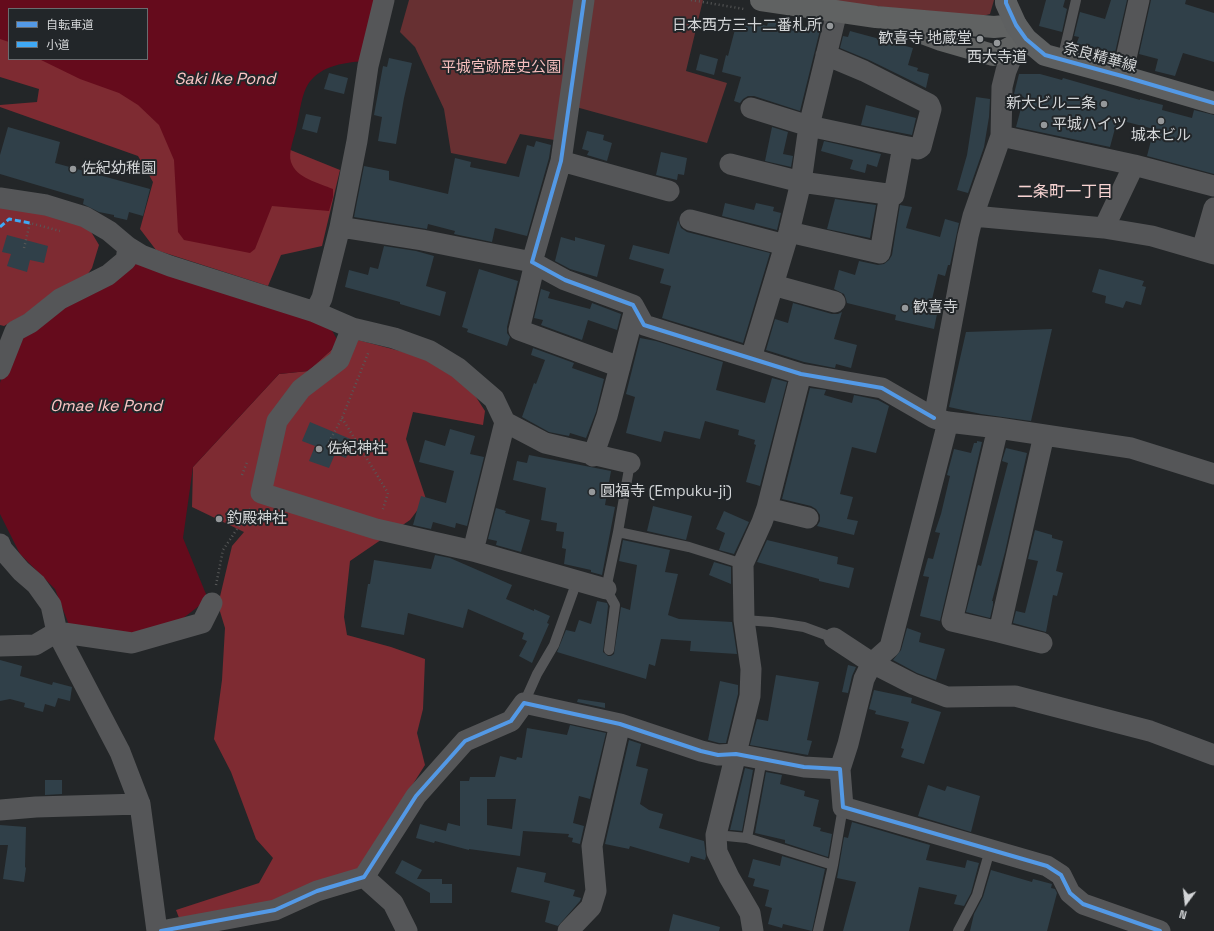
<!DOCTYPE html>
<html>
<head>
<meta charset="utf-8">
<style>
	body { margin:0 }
	#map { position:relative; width:1214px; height:931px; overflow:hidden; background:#232628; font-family:"Space Grotesk","Noto Sans JP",sans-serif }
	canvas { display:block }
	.legend { position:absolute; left:8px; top:8px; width:140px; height:52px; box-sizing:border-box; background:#222629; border:1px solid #696c6f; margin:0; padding:5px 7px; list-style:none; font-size:12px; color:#d3d5d7 }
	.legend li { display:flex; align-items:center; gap:8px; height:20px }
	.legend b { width:20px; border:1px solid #696c6f }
	.north { position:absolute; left:1166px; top:883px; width:40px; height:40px; -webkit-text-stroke:3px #222629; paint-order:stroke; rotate:195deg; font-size:11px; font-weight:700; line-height:16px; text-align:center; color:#d3d5d7 }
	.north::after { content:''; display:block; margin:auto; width:14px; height:18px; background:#d3d5d7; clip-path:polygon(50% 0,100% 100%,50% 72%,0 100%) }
</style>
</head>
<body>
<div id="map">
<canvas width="1214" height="931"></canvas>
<ul class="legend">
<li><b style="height:5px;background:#5399e6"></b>自転車道</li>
<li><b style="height:5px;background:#3fa9f5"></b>小道</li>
</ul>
<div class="north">N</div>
</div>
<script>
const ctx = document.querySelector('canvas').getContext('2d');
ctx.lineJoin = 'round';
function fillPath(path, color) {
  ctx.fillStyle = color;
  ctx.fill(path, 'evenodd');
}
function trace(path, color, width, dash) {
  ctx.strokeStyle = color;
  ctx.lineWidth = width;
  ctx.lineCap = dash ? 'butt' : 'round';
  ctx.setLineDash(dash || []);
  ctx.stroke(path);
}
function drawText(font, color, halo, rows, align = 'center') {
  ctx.font = font + ' "Space Grotesk","Noto Sans JP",sans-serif';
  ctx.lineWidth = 4;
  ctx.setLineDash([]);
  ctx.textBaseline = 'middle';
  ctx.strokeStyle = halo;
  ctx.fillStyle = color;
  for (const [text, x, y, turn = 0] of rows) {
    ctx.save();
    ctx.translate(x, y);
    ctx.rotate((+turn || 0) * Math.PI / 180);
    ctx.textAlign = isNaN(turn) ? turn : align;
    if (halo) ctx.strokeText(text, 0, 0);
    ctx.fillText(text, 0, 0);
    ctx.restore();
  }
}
const green = new Path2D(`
	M409,0H703L686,71L727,83L707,143L565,104L560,141L520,134L506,164L451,153L444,109L415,47L400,32Z
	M816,0H994L990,14L979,17Z`);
const forest = new Path2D(`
	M0,17L9,24V59H65L340,170L322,246L281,255L268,286L156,250L140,229L153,182L138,156L0,107V105L37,102L39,89L0,77Z
	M0,204L87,225L99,245L92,268L81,284L4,326L0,325Z
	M358,340L419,356L467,383L485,411L483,425L413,412L406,439L426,499L410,520L350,561L344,617L347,635L391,647L425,659L423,709L417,733L425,765L360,868L271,917L184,931L176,910L259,883L273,858L256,839L231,772L214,739L222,680L225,628L218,605L232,546L244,532L192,507L193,467L279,374L308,371L339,343Z`);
const water = new Path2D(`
	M0,0H380L364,61C342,63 317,66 306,88C301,98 299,117 296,129C294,138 288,153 291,162C296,178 319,183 333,189V197L329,211L272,206L255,249L250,253L184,240L178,232L174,160L159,125L138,105L119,93L80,79L39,59H147V9H9V42L0,39Z
	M138,262L330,327L339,343L308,371L279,374L193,467L183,538L208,599L182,619L129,635L69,625L55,589L20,554L0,514V383L5,365L20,339L71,302Z`);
const building = new Path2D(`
	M1046,0H1065L1063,7L1067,9L1062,32L1039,26Z
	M1111,0H1127L1114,57L1076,45L1079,37L1074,36L1080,12L1105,19Z
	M1151,0H1186L1185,4L1214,13V62L1183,53L1175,76L1155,71L1158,59L1139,54Z
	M738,18L767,26L769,19L820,30L800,111L754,96H748L743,99L740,103L734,101L741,77L722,72L726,55L728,56Z
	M850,31L913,48L908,65L918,68L917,71L929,74L926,88L869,60L840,48L843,36L848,37Z
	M700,54L718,59L714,75L696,70Z
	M389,58L412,63L404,98L396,144L378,141L382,117L374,115L383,66L387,67Z
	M329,73L348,78L344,94L324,89Z
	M1019,74H1040L1062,80L1063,78L1140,100V99L1163,105L1162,110L1192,118L1194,110L1214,115V174L1147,156L1154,129L1123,121L1122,123L1117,121L1110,147L1016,127L1024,97L1014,94Z
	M976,97L990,99L989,117L984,147L968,193L957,190L967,155Z
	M866,105L916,118L912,135L861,125Z
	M306,114L321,117L317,133L302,129Z
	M8,127L60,142L55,163L150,189L143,216L129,212L127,220L114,217V215L99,212L83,204L84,199L0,174V155Z
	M772,127L788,132L783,154L793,156L791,167L765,161Z
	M587,131L604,135L603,140L612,143L607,161L587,155L589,151L582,149Z
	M536,141L551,145L549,158L527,236L495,228L492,242L454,234L455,231L428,224L427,229L354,217L364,166L389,171V180L448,194L455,158L471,162L470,167L519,177L527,145L534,147Z
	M824,141L881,154L877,167L867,164L865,173L850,169L853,160L821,151Z
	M661,152L687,158L684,175L678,174L677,180L656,175Z
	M835,199L876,205L870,238L827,229Z
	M725,203L754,210L756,203L774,207L773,211L781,213L777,230L722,216Z
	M900,205L912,207L906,228L940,237L945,219L959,223L950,265H948L945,276L938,274L929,312L937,314L934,329L895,320L896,315L847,303L846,299L844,294L834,289L839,270L855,275L859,261L878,265L884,264L889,260L892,255Z
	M678,220L681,228L687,232L770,253L743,343L662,318L671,286L660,283L664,269L629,259L633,245L669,254Z
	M7,235L48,246L44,263L30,260L27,272L7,266L11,254L2,252Z
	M561,237L575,241V237L605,245L597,277L570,269L555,261Z
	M384,246L416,251L434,256L426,286L446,292L440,316L400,304V302L345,287L349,270L368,275L370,267L378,269Z
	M479,269L518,281L507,327V333L510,337L507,346L467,332L468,329L462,327Z
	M1099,269L1144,281L1142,286L1146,287L1141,305L1126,301L1123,308L1105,303L1106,296L1092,292Z
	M541,289L550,292L548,298L590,309L592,303L621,314L617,330L588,320L582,340L541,325L543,320L534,318Z
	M793,303L832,314H838L842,312L834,339L857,345L851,368L836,364L835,368L804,362L766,350L775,319L788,323Z
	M1052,329L1031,421L981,414L949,407L966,332Z
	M640,338L656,341L723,362L716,390L765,403L772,378L787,382L760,486L746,482L756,445L754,444L755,440L738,435L739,430L705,421L700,439L664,431L661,442L626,433L635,397L626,394Z
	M533,348L574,363L572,368L604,379L596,412L586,438L570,433L569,436L549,432L522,417L534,383L536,384L545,360L531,355Z
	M810,388L826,390L824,395L852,403L854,395L878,400L889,406L876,453L852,447L840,494L853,497L847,519L858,521L854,535L817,526L820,521V515L816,509L811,506L782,499Z
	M310,422L353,440L346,458L335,454L329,468L309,461L315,446L302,441Z
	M450,429L475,436L470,454L484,457L467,526L456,523L455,528L433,522L431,529L413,525L421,496L446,503L454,471L419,462L425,440L445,446Z
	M977,441L982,442L940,621L920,616L929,577L923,576L928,558L933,559L940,533L935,532L941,514L950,476L947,475L954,449L971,453L974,443H977Z
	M1006,448L1027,453L1005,552L992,601H993V605L990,618L966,612L978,565L981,566L1008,463L1002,461Z
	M529,455L611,471L605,505L615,507L602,575L591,572V570L564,564L566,549L562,548L564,532L556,531L557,523L541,520L546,488L513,480L517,461L527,463Z
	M653,506L692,516L686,540L647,531Z
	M496,508L506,511L505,513L530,520L521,552L496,545L497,541L488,539Z
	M724,511L749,522L734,554L719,550L725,533L716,529Z
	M1035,530L1052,535V538L1063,541L1056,571L1063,573L1057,596L1053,595L1046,632L1013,623L1016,611L1025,613L1038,561L1028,559Z
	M623,540L670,550L665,572L678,574L668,615L679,619L732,622L737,654L690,651L691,641L661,639L655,666L649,664L646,679L557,652L566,630L575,632L579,620L591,624L597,601L607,603L608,606L603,652L608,656H611L614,654L621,607L630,610L637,565L619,561Z
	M767,540L838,557L837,564L854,568L849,588L819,581V579L757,562Z
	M435,555L450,558L512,585L506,599L534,611V609L550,616L547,623L549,624L532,663L519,656L527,641L522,639L524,633L468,609L463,628L408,613L404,635L361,627L368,584H370L374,560L431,569Z
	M714,562L731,567V584L709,575Z
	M907,628L921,633L919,642L945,649L936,680L917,673L893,660L901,650Z
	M0,660L22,666L20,676L52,685L53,682L72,687L70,701L58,698L55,707L45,704L43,712L24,707L25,703L10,699L0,701Z
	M848,665L856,667L852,676L848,693L842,692Z
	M776,675L819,682L807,740L812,741L808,755L750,745L757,719L768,721Z
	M720,681L738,685V694L726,743H719L708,740Z
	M874,690L912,698L911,703L941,712L924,764L901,757L904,749L901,748L909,722L875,714L876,711L869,709Z
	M578,699L605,703V708L577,702Z
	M570,725L606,733L590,799L579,796L573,823L584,826L580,844L572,842L573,838L568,837L569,834L523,831L520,856L469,849V850L435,841L434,843L416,838L420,824L446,831L448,823L460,826V781H469L470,777H495L500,756L516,760L517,757L522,758L527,728L567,735ZM487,799H516L512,829L487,825Z
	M629,740L641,744L636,766L648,769L640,804L649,810L663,814L659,828L704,841L706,856L705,860L691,856L689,863L630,846L629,849L605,844Z
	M745,768L753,770L742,831L732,830H730Z
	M766,772L782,775L780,784L805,791L804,796L819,800L813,826L821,828L820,831L832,834L828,857L785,843V840L755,833Z
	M45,780H62V794L45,795Z
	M928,785L945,791L947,786L980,796L971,832L918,816Z
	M852,822L930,845L926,860L965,868L967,860L979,863L971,893L964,906L954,904L957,895L919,887L909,931H843L856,882L837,878L844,837L848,838Z
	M0,825L26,827L25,867L26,868L24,882L3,879L8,845H0Z
	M782,856L825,869L812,931L783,924L782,928L768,924L772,908L765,906L769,890L753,886L755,879L748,877L753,859L780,866Z
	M402,860L422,870L417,879H442V884H452V903H430V893L395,873Z
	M517,867L546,873L544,882L575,890L573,896L581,898L580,901L558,926L545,922L550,901L511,892Z
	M991,870L1032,882L1033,879L1052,884L1051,888L1055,889L1057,893L1047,931H970L974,914L983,897Z
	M673,914L720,927L719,931H669Z`);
const path = new Path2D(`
	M691,0L744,9
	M24,248L30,223L60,231
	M342,418L388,493L382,512
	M329,442L342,418L369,351
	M242,475L247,462
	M216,585L223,550L251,508`);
const service = new Path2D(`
	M1062,60L1076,0
	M618,532L630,463
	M744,620L772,622L804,627L834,638
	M609,650L615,605L606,589L618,532L689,547L743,564
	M524,703L537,674L554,645L577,581
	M716,835L747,838L833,865
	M747,838L762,759
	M818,931L833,865L843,807
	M958,931L977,895L990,850`);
const minor = new Path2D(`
	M584,0L561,161L532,262L565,280L633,305L644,325L801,374L882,388L934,418
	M1026,39L1012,56L1006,71L1002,87L1001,136L973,216L968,236L934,418L948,422L998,428L1131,448L1214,474
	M1122,76L1139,0
	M751,108L809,126L903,146L918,149L921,147L931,109L929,104L864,71L826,55
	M1001,136L1134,165L1214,186
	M561,161L669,191
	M730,164L801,182L894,195L903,146
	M0,198L46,205L85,217L109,231L128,247L141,255L170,266L315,312L322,298L340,227L357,141L368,66L384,0
	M973,216L1104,228L1152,236L1214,254
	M690,220L785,245
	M340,227L422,240L532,262
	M1104,228L1134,165
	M789,232L880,253L890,194
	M1202,250L1214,208
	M535,263L519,330L620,367
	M773,285L835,302
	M315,312L352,328L394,338L430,351L458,368L494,399L505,422L545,443L630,463
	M352,328L339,360L301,389L277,421L261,493L376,529L473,551L606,589
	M751,358L789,232L801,182L809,126L837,11
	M0,369L15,331L30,323L60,299L108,275L126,260L128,247
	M998,428L952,621L999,632
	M593,456L607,416L635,309
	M767,508L808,518
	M0,544L2,549L21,571L36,584L51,605L57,632L120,752L140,804L157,931
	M473,551L505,422
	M834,638L872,663L913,684L947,697L1015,696L1150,731L1214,755
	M1042,643L999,632L1044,435
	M0,646L35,645L57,632L132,643L202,623L212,603
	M840,769L848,744L864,679L872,663L890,647L948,422
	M0,810L36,807L140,804
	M364,877L393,903L407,931
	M161,931L275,910L317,891L364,877L416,796L465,741L511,721L524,703L620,724L701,751L718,755L736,754L804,767L840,769L843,807L1047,866L1061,875L1070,893L1083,904L1160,931
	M568,931L591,907L596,891L592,846L620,724
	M753,931L750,913L729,877L717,852L716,835L750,696L751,669L744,620L743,564L762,522L767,508L801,374`);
const secondary = new Path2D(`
	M761,0L876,17L994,27L1016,25
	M906,27L941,40L993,55L1004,51L1026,39`);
const primary = new Path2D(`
	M1006,0V3L1016,25L1026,39L1045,55L1122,76L1214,103`);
const quiet = new Path2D(`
	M0,227L9,219L30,223`);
const cycleway = new Path2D(`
	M584,0L561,161L532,262L565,280L633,305L644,325L801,374L882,388L934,418
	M1006,0V3L1016,25L1026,39L1045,55L1122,76L1214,103
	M161,931L275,910L317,891L364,877L416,796L465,741L511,721L524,703L620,724L701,751L718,755L736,754L804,767L840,769L843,807L1047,866L1061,875L1070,893L1083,904L1160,931`);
const markers = [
	[830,26,4,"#95989a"],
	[980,39,4,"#95989a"],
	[997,43,4,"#95989a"],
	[1104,104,4,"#95989a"],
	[1161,121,4,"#95989a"],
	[1044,125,4,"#95989a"],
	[73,169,4,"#95989a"],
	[905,308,4,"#95989a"],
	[319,449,4,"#95989a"],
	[592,492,4,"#95989a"],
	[219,519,4,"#95989a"]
];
const poiNames = [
	["日本西方三十二番札所",822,26,"right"],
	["歓喜寺 地蔵堂",972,39,"right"],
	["西大寺道",997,58,"center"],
	["新大ビル二条",1096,104,"right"],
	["平城ハイツ",1052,125],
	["城本ビル",1161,136,"center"],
	["佐紀幼稚園",81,169],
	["歓喜寺",913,308],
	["佐紀神社",327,449],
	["圓福寺 (Empuku-ji)",600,492],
	["釣殿神社",227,519]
];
const streetNames = [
	["奈良精華線",1100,58,15]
];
const parkNames = [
	["平城宮跡歴史公園",501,68]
];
const waterNames = [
	["Saki Ike Pond",225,80],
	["Omae Ike Pond",106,407]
];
const neighbourhoodNames = [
	["二条町一丁目",1065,193]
];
fillPath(green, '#673032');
fillPath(forest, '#7e2b32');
fillPath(water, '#650b1c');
fillPath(building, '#304049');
trace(path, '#575858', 2.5, [1, 3]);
trace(service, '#555658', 10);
trace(minor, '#555658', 21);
trace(secondary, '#606262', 22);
trace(primary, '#5e6061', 22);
trace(quiet, '#3fa9f5', 3, [6, 3]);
trace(cycleway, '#5399e6', 4);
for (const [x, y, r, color] of markers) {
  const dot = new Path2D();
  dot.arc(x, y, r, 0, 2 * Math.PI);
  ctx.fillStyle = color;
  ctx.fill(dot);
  trace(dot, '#222629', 1.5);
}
drawText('15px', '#d3d5d7', '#222629', poiNames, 'left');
drawText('15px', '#d3d5d7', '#222629', streetNames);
drawText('15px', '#f4bdbc', '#222629', parkNames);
drawText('italic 16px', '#fdc6c5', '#222629', waterNames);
drawText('16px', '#f8d4d3', '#222629', neighbourhoodNames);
</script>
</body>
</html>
